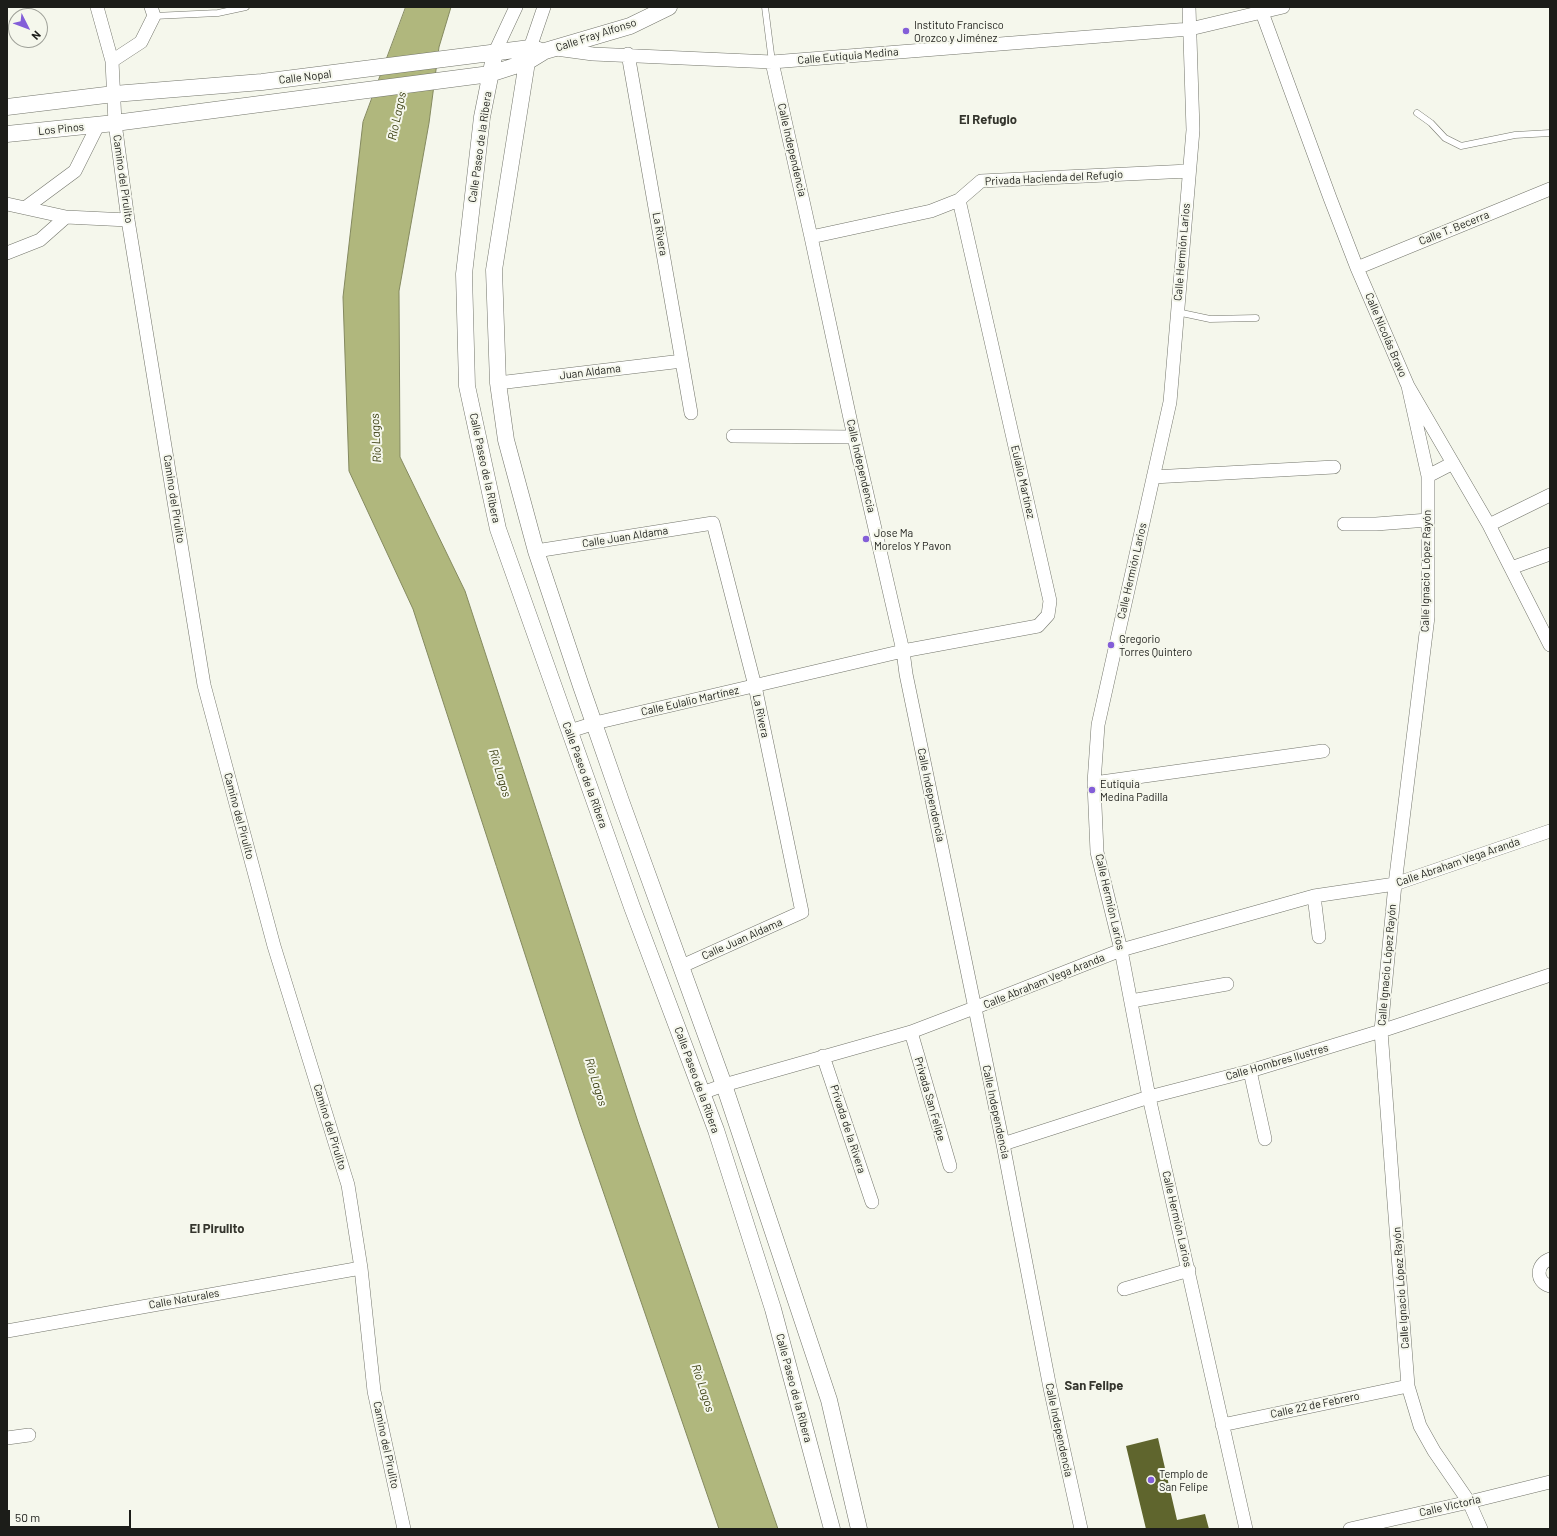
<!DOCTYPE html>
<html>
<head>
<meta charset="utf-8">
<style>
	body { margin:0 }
	#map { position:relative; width:1557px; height:1536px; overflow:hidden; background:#f5f7ec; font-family:Barlow,sans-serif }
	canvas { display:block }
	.frame { position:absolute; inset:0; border:8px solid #1c1d19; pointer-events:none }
	.north { position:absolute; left:8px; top:8px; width:40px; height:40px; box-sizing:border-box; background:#f5f7ec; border:1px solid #9ea098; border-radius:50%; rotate:132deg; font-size:11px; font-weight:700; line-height:16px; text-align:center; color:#1c1d19 }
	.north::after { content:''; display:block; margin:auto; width:14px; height:18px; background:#835ed8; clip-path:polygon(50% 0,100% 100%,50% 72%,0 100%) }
	.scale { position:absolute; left:8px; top:1510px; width:123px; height:18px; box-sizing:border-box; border:2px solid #1c1d19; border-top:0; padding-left:5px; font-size:12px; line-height:14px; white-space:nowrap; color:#1c1d19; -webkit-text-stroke:3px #f5f7ec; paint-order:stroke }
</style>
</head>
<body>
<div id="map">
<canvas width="1557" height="1536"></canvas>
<div class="frame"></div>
<div class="north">N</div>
<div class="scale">50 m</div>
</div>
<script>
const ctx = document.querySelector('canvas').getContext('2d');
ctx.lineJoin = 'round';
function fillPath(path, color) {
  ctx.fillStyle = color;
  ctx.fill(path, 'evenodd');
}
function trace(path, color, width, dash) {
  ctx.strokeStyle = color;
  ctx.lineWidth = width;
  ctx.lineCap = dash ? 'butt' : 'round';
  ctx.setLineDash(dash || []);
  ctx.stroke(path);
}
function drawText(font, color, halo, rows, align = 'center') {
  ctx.font = font + ' Barlow,sans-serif';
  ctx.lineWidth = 4;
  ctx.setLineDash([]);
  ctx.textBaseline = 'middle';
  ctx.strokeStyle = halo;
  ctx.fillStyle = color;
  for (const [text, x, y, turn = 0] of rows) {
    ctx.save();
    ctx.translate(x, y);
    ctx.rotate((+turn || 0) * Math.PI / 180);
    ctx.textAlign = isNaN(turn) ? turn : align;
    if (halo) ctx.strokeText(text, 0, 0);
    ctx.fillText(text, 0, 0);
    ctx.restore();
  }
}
const water = new Path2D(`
	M406,7H451L439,47L429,123L399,291L400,457L465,591L638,1122L778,1529H719L580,1124L413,609L349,471L343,297L363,122Z`);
const building = new Path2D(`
	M1158,1438L1177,1520L1205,1514L1209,1529H1146L1126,1446Z`);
const service = new Path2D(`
	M765,7L772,62
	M154,16L218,13L246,7
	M1417,113L1431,123L1445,138L1461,146L1515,135L1550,133
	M1177,312L1210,319L1256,318`);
const minor = new Path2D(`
	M97,7L112,61
	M151,7L154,16L141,42L112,61L115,123L128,220L204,685L274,946L348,1185L361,1268L374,1391L404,1529
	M1189,7L1193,130L1170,402L1098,725L1094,783L1097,852L1121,950L1149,1097L1246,1529
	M1260,7L1330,198L1357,268L1408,386L1489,525L1550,645
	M530,48L544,7
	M556,49L593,54L772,62L1190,29L1283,7
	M495,52L516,7
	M628,54L691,413
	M772,62L811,237L854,437L903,651L906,674L1003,1144L1050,1388L1081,1529
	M7,204L66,217L128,220
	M25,208L75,171L98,125
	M811,237L931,211L959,200L981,181L1189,171
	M7,253L40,240L66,217
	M1357,268L1550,189
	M498,383L682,361
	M1408,386L1428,476V617L1395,884L1381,1031L1408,1386L1420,1426L1434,1451L1469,1502L1481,1529
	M733,436L854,437
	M1428,476L1453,463
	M1153,477L1334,467
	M1344,524H1376L1428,520
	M1489,525L1550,495
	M536,551L713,523L755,686L802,912L682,966
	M1511,568L1550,554
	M570,731L595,723L903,651L1038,626L1048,615L1050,601L959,200
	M1094,783L1323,751
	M1314,896L1319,937
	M1131,1001L1227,984
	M911,1032L950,1166
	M823,1056L872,1202
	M1250,1071L1265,1139
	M702,1093L724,1085L911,1032L974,1008L1121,950L1314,896L1395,884L1550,831
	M1003,1144L1149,1097L1250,1071L1381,1031L1550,975
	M1550,1259C1536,1264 1535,1282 1550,1286
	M1124,1289L1189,1270
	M7,1331L361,1268
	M1222,1425L1408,1386
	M7,1438L29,1435
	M1350,1529L1469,1502L1550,1482`);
const tertiary = new Path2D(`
	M530,48L527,62L494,270L498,383L506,440L536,551L581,686L621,801L724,1085L829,1400L859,1529
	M495,52L482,117L464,274L467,386L498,529L632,907L716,1130L773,1309L832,1529
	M7,107L114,94L262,82L530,48L539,50
	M7,134L115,123L490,74L527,62L545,51L630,26L669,7`);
const markers = [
	[906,31,4,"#835ed8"],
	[866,539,4,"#835ed8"],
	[1111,645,4,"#835ed8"],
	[1092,790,4,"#835ed8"],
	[1151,1480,4,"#835ed8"]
];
const poiNames = [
	["Instituto Francisco",914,25],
	["Orozco y Jiménez",914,38],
	["Jose Ma",874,533],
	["Morelos Y Pavon",874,546],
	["Gregorio",1119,639],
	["Torres Quintero",1119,652],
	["Eutiquia",1100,784],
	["Medina Padilla",1100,797],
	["Templo de",1159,1474],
	["San Felipe",1159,1487]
];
const streetNames = [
	["Calle Fray Alfonso",596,35,-18],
	["Calle Eutiquia Medina",848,56,-5],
	["Calle Nopal",305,77,-7],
	["Los Pinos",61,129,-6],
	["Calle Paseo de la Ribera",480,147,-82],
	["Calle Independencia",792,150,77],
	["Privada Hacienda del Refugio",1054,178,-3],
	["Camino del Pirulito",123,179,82],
	["Calle T. Becerra",1454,228,-22],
	["La Rivera",660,234,80],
	["Calle Hermión Larios",1182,252,-85],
	["Calle Nicolás Bravo",1386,335,67],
	["Juan Aldama",590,372,-7],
	["Calle Independencia",861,466,77],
	["Calle Paseo de la Ribera",485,468,78],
	["Eulalio Martínez",1023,482,77],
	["Camino del Pirulito",174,499,81],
	["Calle Juan Aldama",625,537,-9],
	["Calle Hermión Larios",1132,571,-77],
	["Calle Ignacio López Rayón",1426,571,-89],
	["Calle Eulalio Martínez",690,701,-13],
	["La Rivera",761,716,78],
	["Calle Paseo de la Ribera",585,775,70],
	["Calle Independencia",931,795,78],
	["Camino del Pirulito",239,816,75],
	["Calle Abraham Vega Aranda",1458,862,-19],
	["Calle Hermión Larios",1110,902,77],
	["Calle Juan Aldama",742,939,-24],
	["Calle Ignacio López Rayón",1387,965,-85],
	["Calle Abraham Vega Aranda",1044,981,-22],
	["Calle Hombres Ilustres",1277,1062,-16],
	["Calle Paseo de la Ribera",697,1080,70],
	["Privada San Felipe",930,1099,74],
	["Calle Independencia",996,1112,78],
	["Camino del Pirulito",330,1127,73],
	["Privada de la Rivera",848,1129,72],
	["Calle Hermión Larios",1177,1219,77],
	["Calle Ignacio López Rayón",1401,1288,-94],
	["Calle Naturales",184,1299,-10],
	["Calle Paseo de la Ribera",794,1388,75],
	["Calle 22 de Febrero",1315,1405,-12],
	["Calle Independencia",1059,1430,78],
	["Camino del Pirulito",386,1445,78],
	["Calle Victoria",1450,1506,-13]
];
const waterNames = [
	["Río Lagos",397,116,-78],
	["Río Lagos",376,438,-93],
	["Río Lagos",500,773,73],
	["Río Lagos",596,1082,73],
	["Río Lagos",703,1388,72]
];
const quarterNames = [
	["El Refugio",988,120],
	["El Pirulito",217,1229],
	["San Felipe",1094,1386]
];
fillPath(water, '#b0b77d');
trace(water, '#84895f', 1);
fillPath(building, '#5f652d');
trace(service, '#73756b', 7);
trace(minor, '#73756b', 14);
trace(tertiary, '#73756b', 17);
trace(service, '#fff', 6);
trace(minor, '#fff', 13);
trace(tertiary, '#fff', 16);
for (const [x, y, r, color] of markers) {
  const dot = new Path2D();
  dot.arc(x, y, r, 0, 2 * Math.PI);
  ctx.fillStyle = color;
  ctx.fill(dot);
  trace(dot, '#f5f7ec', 1.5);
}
drawText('11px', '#1c1d19', '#f5f7ec', poiNames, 'left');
drawText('11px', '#1c1d19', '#f5f7ec', streetNames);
drawText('italic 12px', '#3a3e11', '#f5f7ec', waterNames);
drawText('bold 13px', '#34352d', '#f5f7ec', quarterNames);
</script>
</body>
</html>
